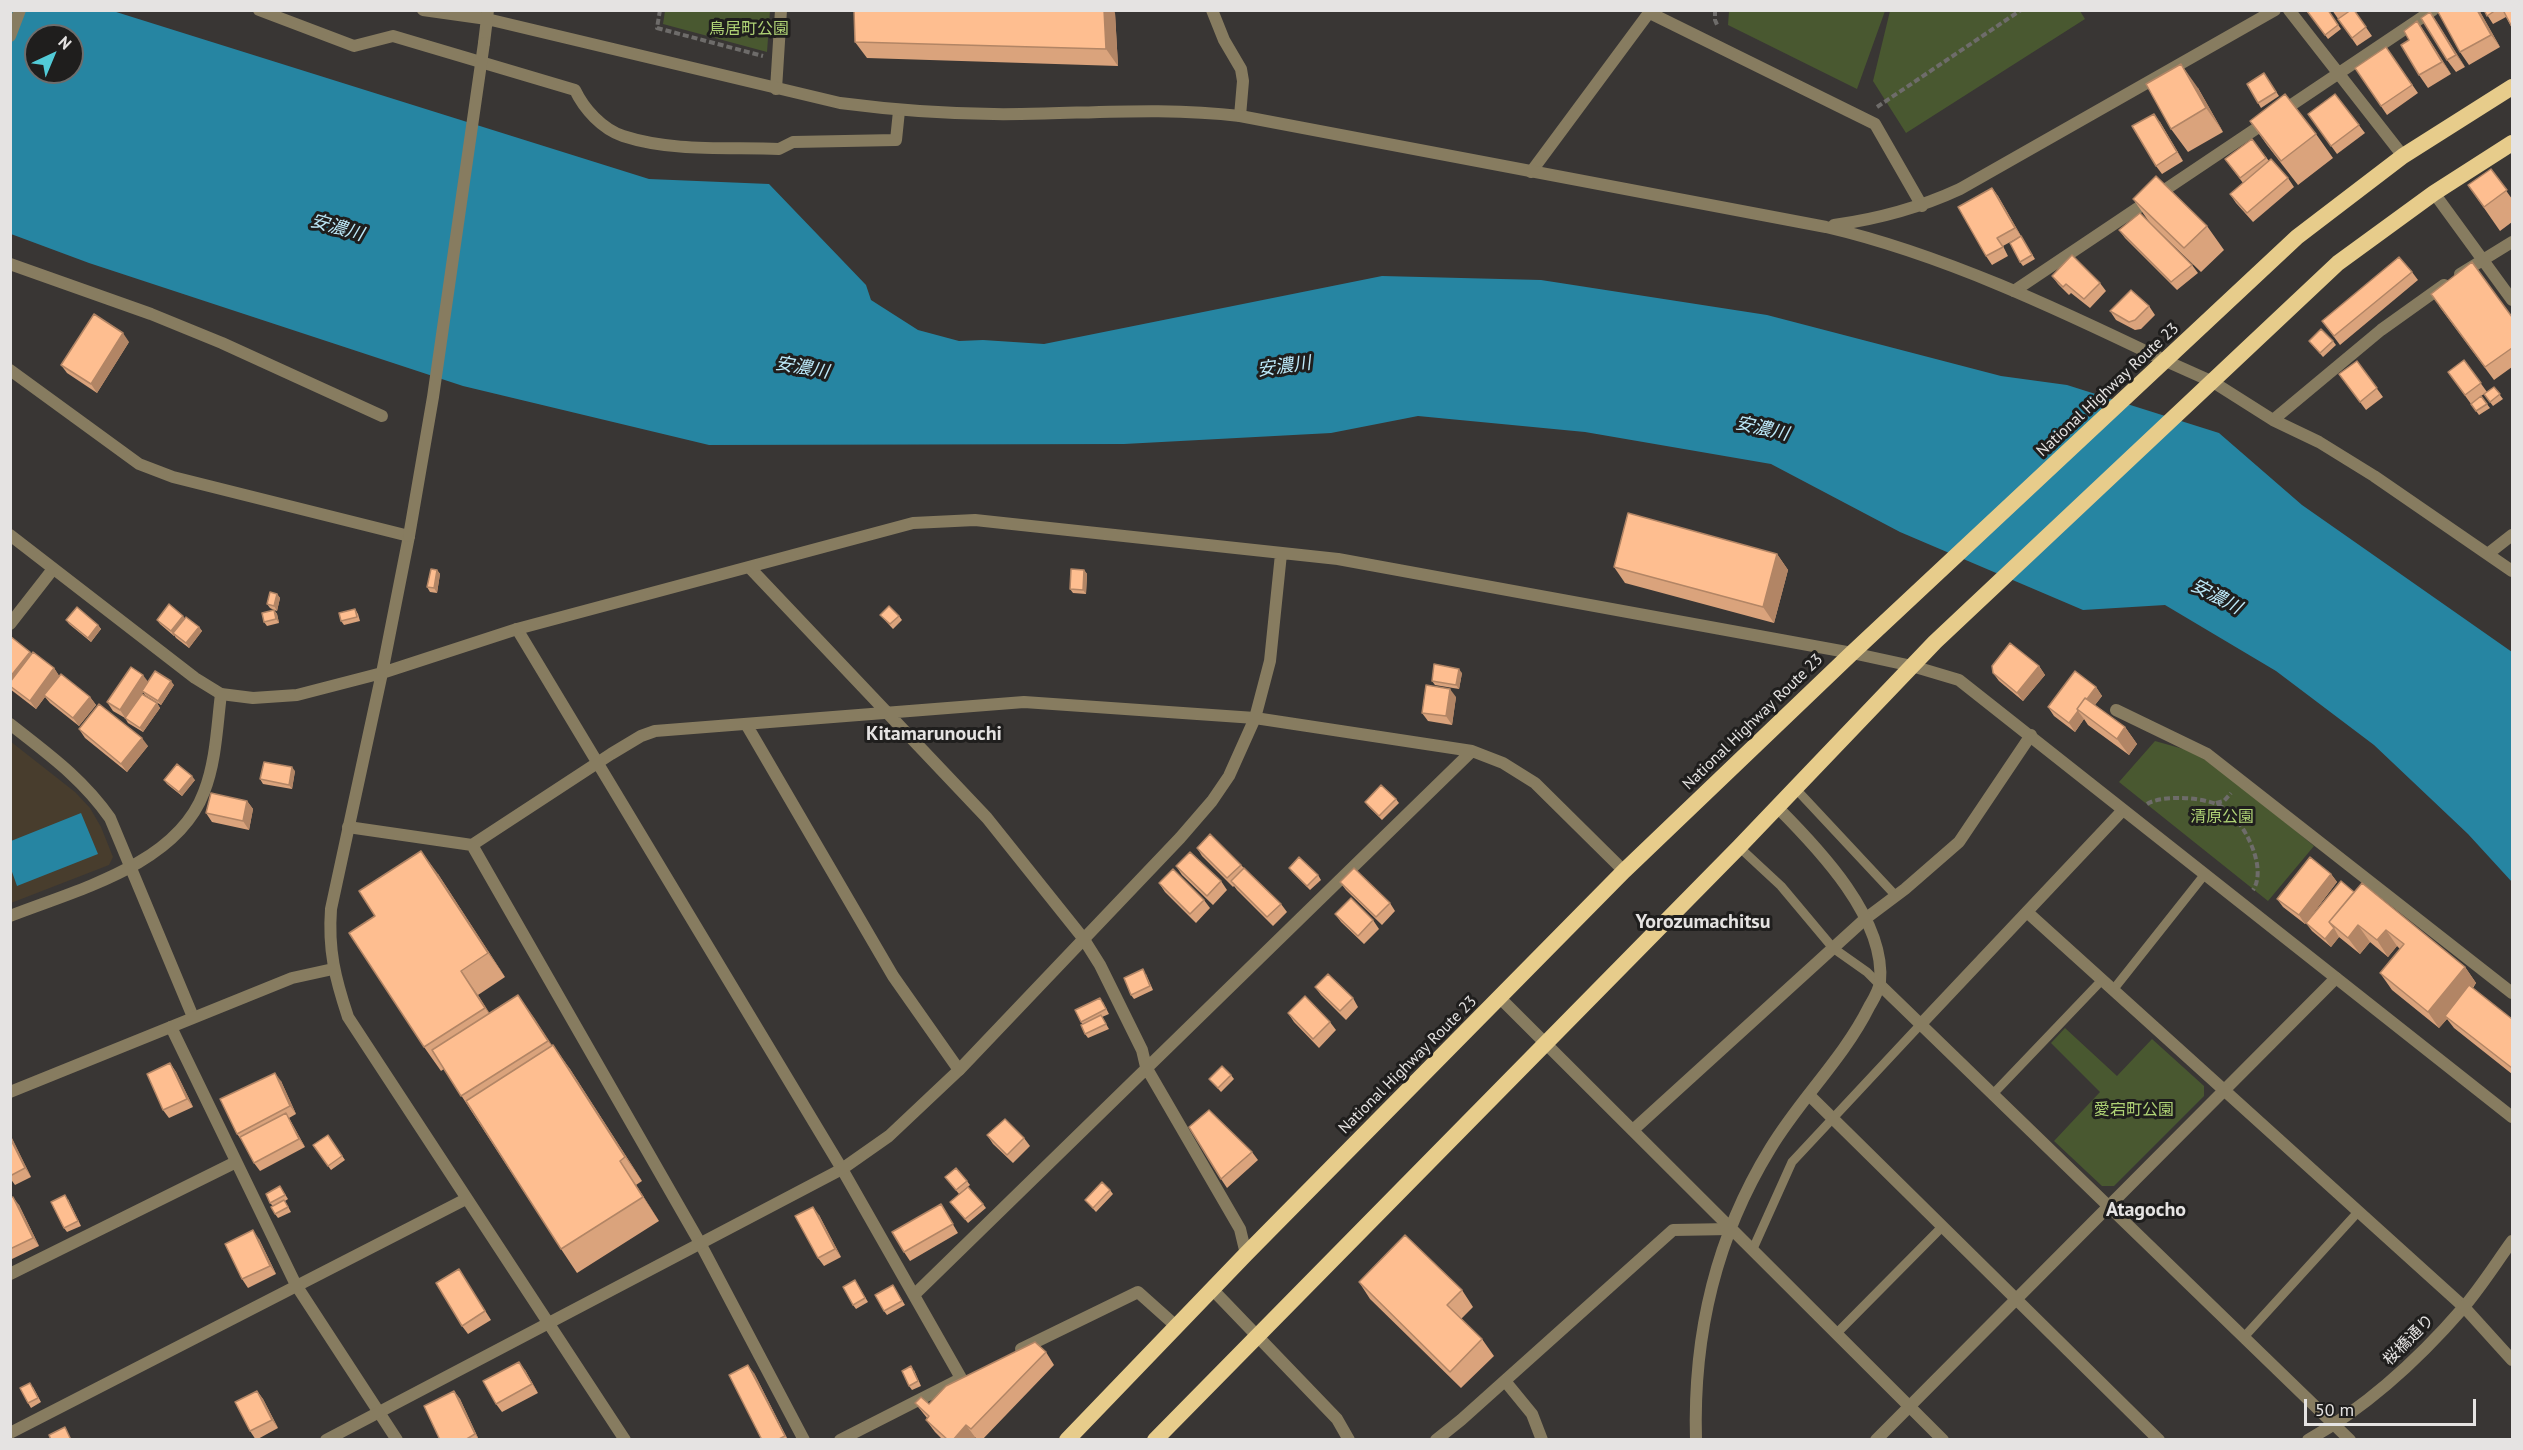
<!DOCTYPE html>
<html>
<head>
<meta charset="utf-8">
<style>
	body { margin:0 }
	#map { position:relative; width:2523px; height:1450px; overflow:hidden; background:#393634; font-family:"PT Sans",sans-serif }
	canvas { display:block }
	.frame { position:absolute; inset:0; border:12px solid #e5e3e2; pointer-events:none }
	.north { position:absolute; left:24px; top:24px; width:60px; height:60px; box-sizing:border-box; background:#1f1e1d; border:2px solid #6e6d6c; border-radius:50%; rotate:44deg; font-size:16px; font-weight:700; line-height:24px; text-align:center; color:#e5e3e2 }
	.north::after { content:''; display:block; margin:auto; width:21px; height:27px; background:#52cbd7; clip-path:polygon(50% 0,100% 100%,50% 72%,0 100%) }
	.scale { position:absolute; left:2304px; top:1399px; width:172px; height:27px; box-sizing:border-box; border:3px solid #e5e3e2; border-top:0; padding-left:8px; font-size:18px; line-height:21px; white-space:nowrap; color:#e5e3e2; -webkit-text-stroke:4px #1f1e1d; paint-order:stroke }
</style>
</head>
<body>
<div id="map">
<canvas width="2523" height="1450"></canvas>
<div class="frame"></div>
<div class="north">N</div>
<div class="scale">50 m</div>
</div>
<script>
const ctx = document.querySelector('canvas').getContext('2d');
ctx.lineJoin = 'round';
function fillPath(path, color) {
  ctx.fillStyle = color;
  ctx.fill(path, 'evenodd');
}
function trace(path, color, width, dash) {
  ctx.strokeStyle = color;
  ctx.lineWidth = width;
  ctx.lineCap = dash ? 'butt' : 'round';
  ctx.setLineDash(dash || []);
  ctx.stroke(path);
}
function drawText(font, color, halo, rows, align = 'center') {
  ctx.font = font + ' "PT Sans","Noto Sans JP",sans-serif';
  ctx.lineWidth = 6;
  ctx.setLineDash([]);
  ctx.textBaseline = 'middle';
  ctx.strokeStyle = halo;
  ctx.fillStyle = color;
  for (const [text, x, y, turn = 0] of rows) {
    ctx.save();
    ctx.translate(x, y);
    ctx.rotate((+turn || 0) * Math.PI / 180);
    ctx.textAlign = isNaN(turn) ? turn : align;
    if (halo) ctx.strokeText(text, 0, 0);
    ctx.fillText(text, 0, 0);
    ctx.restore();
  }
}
const education = new Path2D(`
	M10,741L75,792L90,808L101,827L113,857L109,865L11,903Z`);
const green = new Path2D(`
	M665,11H770L767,52L663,24Z
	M1729,11V10L1885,11L1857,89L1728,25Z
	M2080,11L2085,19L1906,133L1873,81L1890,11Z
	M2155,741L2194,752L2239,784L2314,846L2268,901L2119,782Z
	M2065,1028L2117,1076L2152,1039L2204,1086V1096L2114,1186H2102L2054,1141L2100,1092L2051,1043Z`);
const water = new Path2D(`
	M10,11H113L649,179L769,184L866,285L871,300L918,330L959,341L983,340L1044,344L1382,276L1541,280L1767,315L2001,376L2067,385L2219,433L2302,505L2512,652V882L2468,834L2374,745L2276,671L2165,605L2083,610L1900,532L1771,464L1585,432L1418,416L1331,433L1124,444L709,445L463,386L89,263L11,234ZM36,36H72V72H36Z
	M81,813L98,854L17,886L11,869V841Z`);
const path = new Path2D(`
	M660,10L657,28L763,56
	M1715,10V20L1718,27
	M1877,107L2021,10
	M2216,803L2224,801L2231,793
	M2147,804C2163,794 2208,797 2224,808C2244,821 2268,868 2253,890`);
const service = new Path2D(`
	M1795,788L1896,896
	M1739,847L1781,886L1833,948L1867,972L1880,985
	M2113,990L2205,874
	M1993,1094L2102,980
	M1752,1251L1792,1162L1921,1024
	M1836,1334L1942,1227
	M2244,1337L2358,1212`);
const minor = new Path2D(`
	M259,10L354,46L393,36L575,90C584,109 602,129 623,136C672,152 728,147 779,149L793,142L896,140L899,111
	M1212,10L1224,40L1241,69L1243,81L1240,116
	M2289,10L2403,156
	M1650,13L1875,124L1922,206
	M10,36L20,10
	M776,89L781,10
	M1531,172L1651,10
	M2434,193L2512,300
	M10,264L151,314L222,343L382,416
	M2460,274L2512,242
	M2014,291L2433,10
	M2166,361L2213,382L2273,420L2319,442L2374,476L2512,571
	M10,370L139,464L173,477L409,536
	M2273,420L2381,330L2444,285
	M2489,553L2512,535
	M750,568L987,818L1083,938L1100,965L1142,1050L1146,1067L1240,1229L1246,1254
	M10,624L53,569
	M517,629L842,1169L961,1378
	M2116,710L2207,754L2512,993
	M10,724C48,754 82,778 110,818L193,1017
	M746,724L893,976L959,1070
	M348,827L472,845L611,754L641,736L655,731L1024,702L1255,718L1472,751L1503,763L1535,783L1624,871
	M472,845L700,1243L804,1440
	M2027,912L2464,1307L2512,1360
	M10,916C76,890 177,865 204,792C216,762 217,726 221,694
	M1880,985L2350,1440
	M1921,1024L2123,810
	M171,1027L296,1285L397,1440
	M1809,1095L2159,1440
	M1633,1130L1865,919L1905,889L1959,842L2031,735
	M10,1274L236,1162
	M1212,1289L1337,1419L1349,1440
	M914,1295L1472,751
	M1021,1349L1138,1292L1176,1326
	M1505,1381L1532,1414L1542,1440
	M10,1433L466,1199
	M840,1440L960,1379
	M1436,1440L1461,1420L1673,1230L1730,1229
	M1876,1440L2336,978`);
const tertiary = new Path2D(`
	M423,10L487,19L840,103C901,111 960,115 1021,114C1095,113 1167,107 1240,116L1826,227C1942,254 2058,309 2166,361
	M484,43L488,10
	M1834,225C1878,219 1919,208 1960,189L2275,10
	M10,535L195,678L221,694L253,698L297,695L382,673L517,629L913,523L975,520L1338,559L1852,653L1912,666L1959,680L2512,1117
	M409,536L382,673L331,909C328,950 335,978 348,1017L625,1440
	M1500,998L1943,1440
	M10,1092L292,978L333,969
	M326,1440L842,1169L889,1136L959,1070L1180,838L1212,801L1229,776L1255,718L1270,661L1281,554
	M1696,1440C1693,1337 1716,1237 1770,1149C1800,1099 1843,1059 1869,1007C1873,1000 1879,991 1880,982C1886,919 1819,849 1777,807
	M2308,1440C2368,1406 2418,1360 2463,1308C2481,1287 2496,1263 2512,1241`);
const trunk = new Path2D(`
	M1067,1440L1246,1254L1624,871L1852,653L2297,237L2403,156L2512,87
	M1155,1440L1739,847L1935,642L2338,263L2434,193L2512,143`);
const tertiaryBridge = new Path2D(`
	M409,536L433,397L484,43`);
const wall = new Path2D(`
	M2328,10L2341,29L2328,39L2307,11Z
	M2332,10H2354L2372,36L2357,46Z
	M2437,10H2479L2500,47L2469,65L2460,52Z
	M2484,10H2512V28L2506,17L2493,24Z
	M2430,12L2465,67L2456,72L2447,60Z
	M1115,13L1118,66L867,58L855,42Z
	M2417,21L2451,74L2428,88L2419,75L2409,40Z
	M2386,47L2418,93L2387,115L2355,68Z
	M2264,73L2279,96L2261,108L2247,84Z
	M2198,88L2223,132L2188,152L2171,129Z
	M2335,94L2365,133L2337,154L2308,114Z
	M2250,121L2316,134L2333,158L2298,185L2267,145Z
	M2160,122L2183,161L2162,174L2156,166Z
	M2252,139L2269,161L2288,178L2294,187L2253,222L2236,203L2230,194L2243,183L2225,159Z
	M2491,169L2512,199V222L2500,231L2468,185Z
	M1992,188L1998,196L2021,236L2003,246L2008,256L1992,265L1986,256Z
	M2133,199L2207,226L2224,250L2201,272L2150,223Z
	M2119,230L2192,265L2198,273L2177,290L2125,238Z
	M2024,241L2035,259L2023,266L2020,262Z
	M2412,272L2418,280L2340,345L2322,321Z
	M2052,276L2100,283L2106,291L2090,308L2071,293L2069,295L2058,284Z
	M2149,306L2155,315L2141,329L2135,330L2116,320L2110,311Z
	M2439,306L2512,317V367L2494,380Z
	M2309,341H2333L2336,345L2323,357Z
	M129,342L97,393L67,373L61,365Z
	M2464,360L2487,392L2494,387L2503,399L2493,406L2484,394L2481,396L2490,408L2479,415L2448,372Z
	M2357,361L2383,397L2366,410L2339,374Z
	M1777,554L1788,570L1774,623L1625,583L1614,567Z
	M437,570L440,574L437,593L430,592L427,587Z
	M1084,570L1087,574L1086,594L1073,593L1070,589Z
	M277,594L280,598L277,611L274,610L277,614L279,623L267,626L264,622L274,610L270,608L267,604Z
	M355,609L358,614L360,621L344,625L341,621Z
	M880,615L899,616L902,620L893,629Z
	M185,618L199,627L202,631L189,648L176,638L174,635V636L160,624L157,620Z
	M66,620L98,625L101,629L91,642L69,624Z
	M10,636L32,654L54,668L59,676L90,697L96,705L79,726L50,703L45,697L36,709L10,689Z
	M2039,666L2045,675L2023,701L1999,681L1993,673Z
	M1462,673L1459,689L1435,685L1432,681Z
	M148,682L174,685L161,705L145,695L143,692L138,700L157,703L160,708L143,732L128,723L125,718L113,711L107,702Z
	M2096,687L2102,696L2095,705L2125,727L2137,744L2129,755L2088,725L2084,719L2075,732L2054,716L2048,707Z
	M1456,697L1452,725L1428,721L1422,713Z
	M79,729L148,746L127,772L85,738Z
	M295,771L292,789L263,784L260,779Z
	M164,780H195L182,796L167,784Z
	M1396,799L1399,803L1382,820L1368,806L1365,802Z
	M247,801L253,809L249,830L212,822L206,813Z
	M1197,848L1241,865L1244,868L1281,904L1287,912L1273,926L1237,890L1234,886L1233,887L1202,856Z
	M1176,866L1221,881L1227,890L1213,905L1182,875Z
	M1289,868L1318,875L1321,880L1310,890L1292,872Z
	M438,874L505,977L478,995L489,1013L518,995L552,1046L570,1069L642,1181L636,1185L659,1221L577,1273L561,1249L444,1069L441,1071L424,1047Z
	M2331,874L2337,882L2305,924L2283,907L2277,899Z
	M1340,882L1390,903L1395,911L1382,925L1346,890Z
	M1159,883L1204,900L1210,908L1196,923L1165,892Z
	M2354,892L2465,967L2476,983L2473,988L2512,1019V1074L2454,1028L2447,1019L2439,1028L2392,990L2380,973L2400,949L2397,946L2388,957L2370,942L2360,954L2339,937L2331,947L2312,931L2306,923Z
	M1335,914L1373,920L1379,929L1364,944L1341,922Z
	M1146,974L1153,990L1134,999L1131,995Z
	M1315,987L1353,998L1358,1007L1346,1020L1321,995Z
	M1103,1002L1109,1014L1102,1017L1109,1029L1088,1038L1085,1034L1083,1025L1081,1022Z
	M1288,1013L1330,1022L1336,1030L1319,1048L1294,1022Z
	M170,1063L176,1072L193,1107L169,1118L163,1110Z
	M1231,1075L1234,1079L1221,1092L1209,1079Z
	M281,1081L296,1114L289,1118L305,1147L260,1171L254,1163L243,1142L237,1134Z
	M10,1135L31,1177L15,1185L10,1178Z
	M328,1135L345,1160L331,1170L313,1145Z
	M987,1135L1024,1138L1030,1146L1013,1163L993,1144Z
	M1252,1152L1258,1160L1227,1188L1221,1179Z
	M945,1177L967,1181L970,1185L959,1194Z
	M1110,1190L1113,1194L1096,1212L1085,1200Z
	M283,1191L288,1199L285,1201L291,1212L278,1218L275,1214L273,1206L270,1203Z
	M10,1198L19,1205L39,1246L10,1260Z
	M68,1199L81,1226L67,1232L64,1228Z
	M950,1202L983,1204L986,1208L968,1223Z
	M941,1204L958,1233L910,1261L904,1252Z
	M819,1215L841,1257L824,1266L818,1258Z
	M259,1239L276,1274L248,1288L242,1279Z
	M459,1269L491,1320L468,1334L462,1326Z
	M855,1280L868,1302L856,1309L853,1305Z
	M1359,1282L1462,1290L1473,1307L1461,1319L1482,1339L1494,1356L1461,1388L1370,1299Z
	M896,1290L905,1305L887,1315L884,1311Z
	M1046,1352L1054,1365L982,1440H977L975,1437L973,1440H943L935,1432L926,1420L927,1418L915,1403L929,1404Z
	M525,1370L538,1393L502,1412L496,1404Z
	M914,1370L921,1386L912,1390L909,1386Z
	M754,1373L788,1440H762Z
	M33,1387L41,1402L31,1408L28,1403Z
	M257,1391L263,1399L278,1428L256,1440L250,1431Z
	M454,1391L460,1399L479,1440H440Z`);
const shadedWall = new Path2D(`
	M1104,10H1114L1115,13L1118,66L1106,49Z
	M2477,10H2479L2500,47L2491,35Z
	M2430,12L2439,25L2465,67L2456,55Z
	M2417,21L2426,34L2451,74L2442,62Z
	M2181,64L2198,88L2223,132L2206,108Z
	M2154,114L2160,122L2183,161L2177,152Z
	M1992,188L1998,196L2021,236L2015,228Z
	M123,333L129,342L97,393L91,384Z
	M1777,554L1788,570L1774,623L1763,607Z
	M437,570L440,574L437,593L434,588Z
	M1084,570L1087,574L1086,594L1083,590Z
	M277,594L280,598L277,611L274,606Z
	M274,610L277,614L279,623L276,619Z
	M183,616L186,620L174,636L171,631Z
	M98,625L101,629L91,642L88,638Z
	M199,627L202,631L189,648L186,643Z
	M30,652L36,660L10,686V677Z
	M2039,666L2045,675L2023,701L2017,693Z
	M54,668L60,677L36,709L30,701Z
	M1459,669L1462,673L1459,689L1456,685Z
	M143,675L149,683L126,719L120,710Z
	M171,681L174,685L161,705L158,701Z
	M2096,687L2102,696L2086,716L2078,710Z
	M1450,689L1456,697L1452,725L1446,716Z
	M90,697L96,705L79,726L73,718Z
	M157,703L160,708L143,732L140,728Z
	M2078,711L2084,719L2075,732L2069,723Z
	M2125,727L2137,744L2129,755L2117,739Z
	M142,738L148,746L127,772L121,764Z
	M292,767L295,771L292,789L289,785Z
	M192,776L195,780L182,796L179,792Z
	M247,801L253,809L249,830L243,821Z
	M421,851L438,874L505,977L488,953Z
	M2331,874L2337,882L2305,924L2299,915Z
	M2358,925L2370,942L2360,954L2348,938Z
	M2334,928L2339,937L2331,947L2325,939Z
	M2386,930L2397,946L2388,957L2377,940Z
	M2465,967L2476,983L2448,1018L2445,1016L2447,1019L2439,1028L2428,1012Z
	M461,971L478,995L501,1031L485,1008Z
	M518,995L535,1019L565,1065L548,1041Z
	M553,1045L570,1069L642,1181L625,1157Z
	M170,1063L176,1072L193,1107L187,1099Z
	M275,1073L281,1081L296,1114L290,1106Z
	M286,1113L291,1122L305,1147L299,1139Z
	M10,1135L12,1138L31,1177L25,1168L10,1138Z
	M620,1161L636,1185L659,1221L643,1197Z
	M13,1197L19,1205L39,1246L33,1238Z
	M813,1207L819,1215L841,1257L835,1249Z
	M253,1230L259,1239L276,1274L270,1266Z
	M519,1362L525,1370L538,1393L532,1384Z
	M748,1365L754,1373L788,1440L785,1436Z
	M257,1391L263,1399L278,1428L272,1420Z
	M454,1391L460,1399L479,1440L475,1434Z
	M966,1425L975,1437L973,1440H953Z`);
const building = new Path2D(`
	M854,10H1104L1106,49L855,42Z
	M2328,10L2338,25L2325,35L2307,11Z
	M2351,10H2354L2366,27L2352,38L2338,19Z
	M2437,10H2477L2491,35L2460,52Z
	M2484,10H2496L2487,16Z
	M2503,10H2512V27Z
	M2430,12L2456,55L2447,60L2421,18Z
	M2417,21L2442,62L2419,75L2401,45L2409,40L2404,31Z
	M2386,47L2412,85L2381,106L2355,68Z
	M2181,64L2206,108L2171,129L2146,84Z
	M2264,73L2276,92L2258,103L2247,84Z
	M2285,94L2316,134L2281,161L2250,121Z
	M2335,94L2359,125L2331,146L2308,114Z
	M2154,114L2177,152L2156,166L2132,126Z
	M2252,139L2266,158L2240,178L2225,159Z
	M2271,159L2288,178L2247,213L2230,194Z
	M2491,169L2507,190L2484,207L2468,185Z
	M2156,176L2207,226L2184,248L2133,199Z
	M1992,188L2015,228L1997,238L2003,247L1986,256L1958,207Z
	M2140,213L2192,265L2171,282L2119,230Z
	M2021,236L2032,255L2020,262L2010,243Z
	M2072,255L2100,283L2084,299L2066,284L2063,287L2052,276Z
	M2399,257L2412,272L2334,336L2322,321Z
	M2472,262L2512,317V348L2485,367L2431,294Z
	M2131,290L2149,306L2135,320L2129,322L2110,311Z
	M94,314L123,333L91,384L61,365Z
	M2321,329L2333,341L2320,353L2309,341Z
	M2464,360L2481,383L2465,395L2448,372Z
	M2357,361L2377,388L2360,402L2339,374Z
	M2494,387L2500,394L2490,402L2484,394Z
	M2481,396L2487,404L2476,411L2471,404Z
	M1628,513L1777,554L1763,607L1614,567Z
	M431,569L437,570L434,588L427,587Z
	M1071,569L1084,570L1083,590L1070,589Z
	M270,592L277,594L274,606L267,604Z
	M169,604L183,616L171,631L157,620Z
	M889,606L899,616L890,624L880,615Z
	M77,607L98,625L88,638L66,620Z
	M355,609L357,617L341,621L339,613Z
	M274,610L276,619L264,622L262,613Z
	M186,617L199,627L186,643L173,633Z
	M10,636L30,652L10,677Z
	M2010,643L2039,666L2017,693L1993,673L1992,666Z
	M33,652L54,668L30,701L10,686V682Z
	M1434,664L1459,669L1456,685L1432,681Z
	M131,667L143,675L120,710L107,702Z
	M155,671L171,681L158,701L142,691Z
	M2075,671L2096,687L2087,699L2085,698L2077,709L2078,711L2069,723L2048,707Z
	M61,674L90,697L73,718L44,695Z
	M1426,685L1450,689L1446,716L1422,713Z
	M142,694L157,703L140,728L125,718Z
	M2085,698L2125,727L2117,739L2077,709Z
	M99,704L142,738L121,764L79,729Z
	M264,762L292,767L289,785L260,779Z
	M177,764L192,776L179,792L164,780Z
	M1381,785L1396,799L1379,816L1365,802Z
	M211,793L247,801L243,821L206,813Z
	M1210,834L1241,865L1227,878L1197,848Z
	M421,851L488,953L461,971L485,1008L424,1047L349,933L375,916L359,891Z
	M1190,852L1221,881L1207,896L1176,866Z
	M1299,857L1318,875L1307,886L1289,868Z
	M2310,857L2331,874L2299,915L2277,899Z
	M1244,868L1281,904L1267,917L1231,881Z
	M1354,868L1390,903L1376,917L1340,882Z
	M1173,869L1204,900L1190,914L1159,883Z
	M2341,881L2354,892L2329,922L2334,928L2325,939L2306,923Z
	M2362,883L2465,967L2428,1012L2380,973L2404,944L2386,930L2377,940L2358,925L2348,938L2329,922Z
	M1351,898L1373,920L1358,936L1335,914Z
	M1143,969L1150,986L1131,995L1124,978Z
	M1328,974L1353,998L1340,1011L1315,987Z
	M2469,985L2512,1019V1068L2445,1016Z
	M518,995L548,1041L461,1096L432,1050Z
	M1305,996L1330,1022L1313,1039L1288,1013Z
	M1100,998L1106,1009L1081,1022L1075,1010Z
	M1101,1015L1106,1024L1085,1034L1081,1025Z
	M553,1045L625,1157L620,1161L643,1197L561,1249L466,1101Z
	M170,1063L187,1099L163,1110L147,1074Z
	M1222,1066L1231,1075L1218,1088L1209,1079Z
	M275,1073L290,1106L237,1134L220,1099Z
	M1209,1110L1252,1152L1221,1179L1189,1127Z
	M286,1113L299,1139L254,1163L240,1137Z
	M1005,1119L1024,1138L1007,1155L987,1135Z
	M328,1135L342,1156L328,1166L313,1145Z
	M10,1138L25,1168L10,1176Z
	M956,1168L967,1181L956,1190L945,1177Z
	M1102,1182L1110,1190L1093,1208L1085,1200Z
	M280,1186L285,1195L270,1203L266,1194Z
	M968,1187L983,1204L965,1219L950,1202Z
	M65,1195L78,1221L64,1228L51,1202Z
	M13,1197L33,1238L10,1249V1198Z
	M284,1200L288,1207L275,1214L271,1207Z
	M941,1204L953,1224L904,1252L892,1232Z
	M813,1207L835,1249L818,1258L795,1216Z
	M253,1230L270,1266L242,1279L225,1244Z
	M1405,1235L1462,1290L1447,1305L1482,1339L1450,1372L1359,1282Z
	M459,1269L485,1311L462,1326L436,1283Z
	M855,1280L865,1298L853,1305L843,1287Z
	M893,1285L902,1301L884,1311L875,1295Z
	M1035,1342L1046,1352L971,1429L966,1425L953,1440H948L926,1420L929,1416L915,1403L921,1397L929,1404L946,1386Z
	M519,1362L532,1384L496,1404L483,1381Z
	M748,1365L785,1436L777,1440H762L729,1375Z
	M911,1366L918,1381L909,1386L902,1371Z
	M30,1383L38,1398L28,1403L20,1388Z
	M257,1391L272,1420L250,1431L235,1402Z
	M454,1391L475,1434L465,1440H440L424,1406Z
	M65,1427L71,1440H51L49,1435Z`);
const parkNames = [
	["鳥居町公園",749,29],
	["清原公園",2222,817],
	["愛宕町公園",2134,1110]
];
const streetNames = [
	["National Highway Route 23",2108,390,-43],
	["National Highway Route 23",1753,722,-44],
	["National Highway Route 23",1408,1065,-45],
	["桜橋通り",2409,1340,-45]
];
const waterNames = [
	["安濃川",337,228,16],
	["安濃川",1284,367,-8],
	["安濃川",802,368,10],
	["安濃川",1762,429,13],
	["安濃川",2216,597,28]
];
const quarterNames = [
	["Kitamarunouchi",934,734],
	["Yorozumachitsu",1703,922],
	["Atagocho",2146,1210]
];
fillPath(education, '#483d2d');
fillPath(green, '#495830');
fillPath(water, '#2685a2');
trace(path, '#6e6c6a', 4, [6, 3]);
trace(service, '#877c60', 9);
trace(minor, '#877c60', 12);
trace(tertiary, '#877c60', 12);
trace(trunk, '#e7cc8b', 16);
trace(tertiaryBridge, '#877c60', 12);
fillPath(wall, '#daa37c');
fillPath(shadedWall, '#b28565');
fillPath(building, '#febe90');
trace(building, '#b28565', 1.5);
drawText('16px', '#afd275', '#1f1e1d', parkNames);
drawText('16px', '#e5e3e2', '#1f1e1d', streetNames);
drawText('italic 18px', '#beeafa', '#1f1e1d', waterNames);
drawText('bold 20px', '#e5e3e2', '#1f1e1d', quarterNames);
</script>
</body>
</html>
